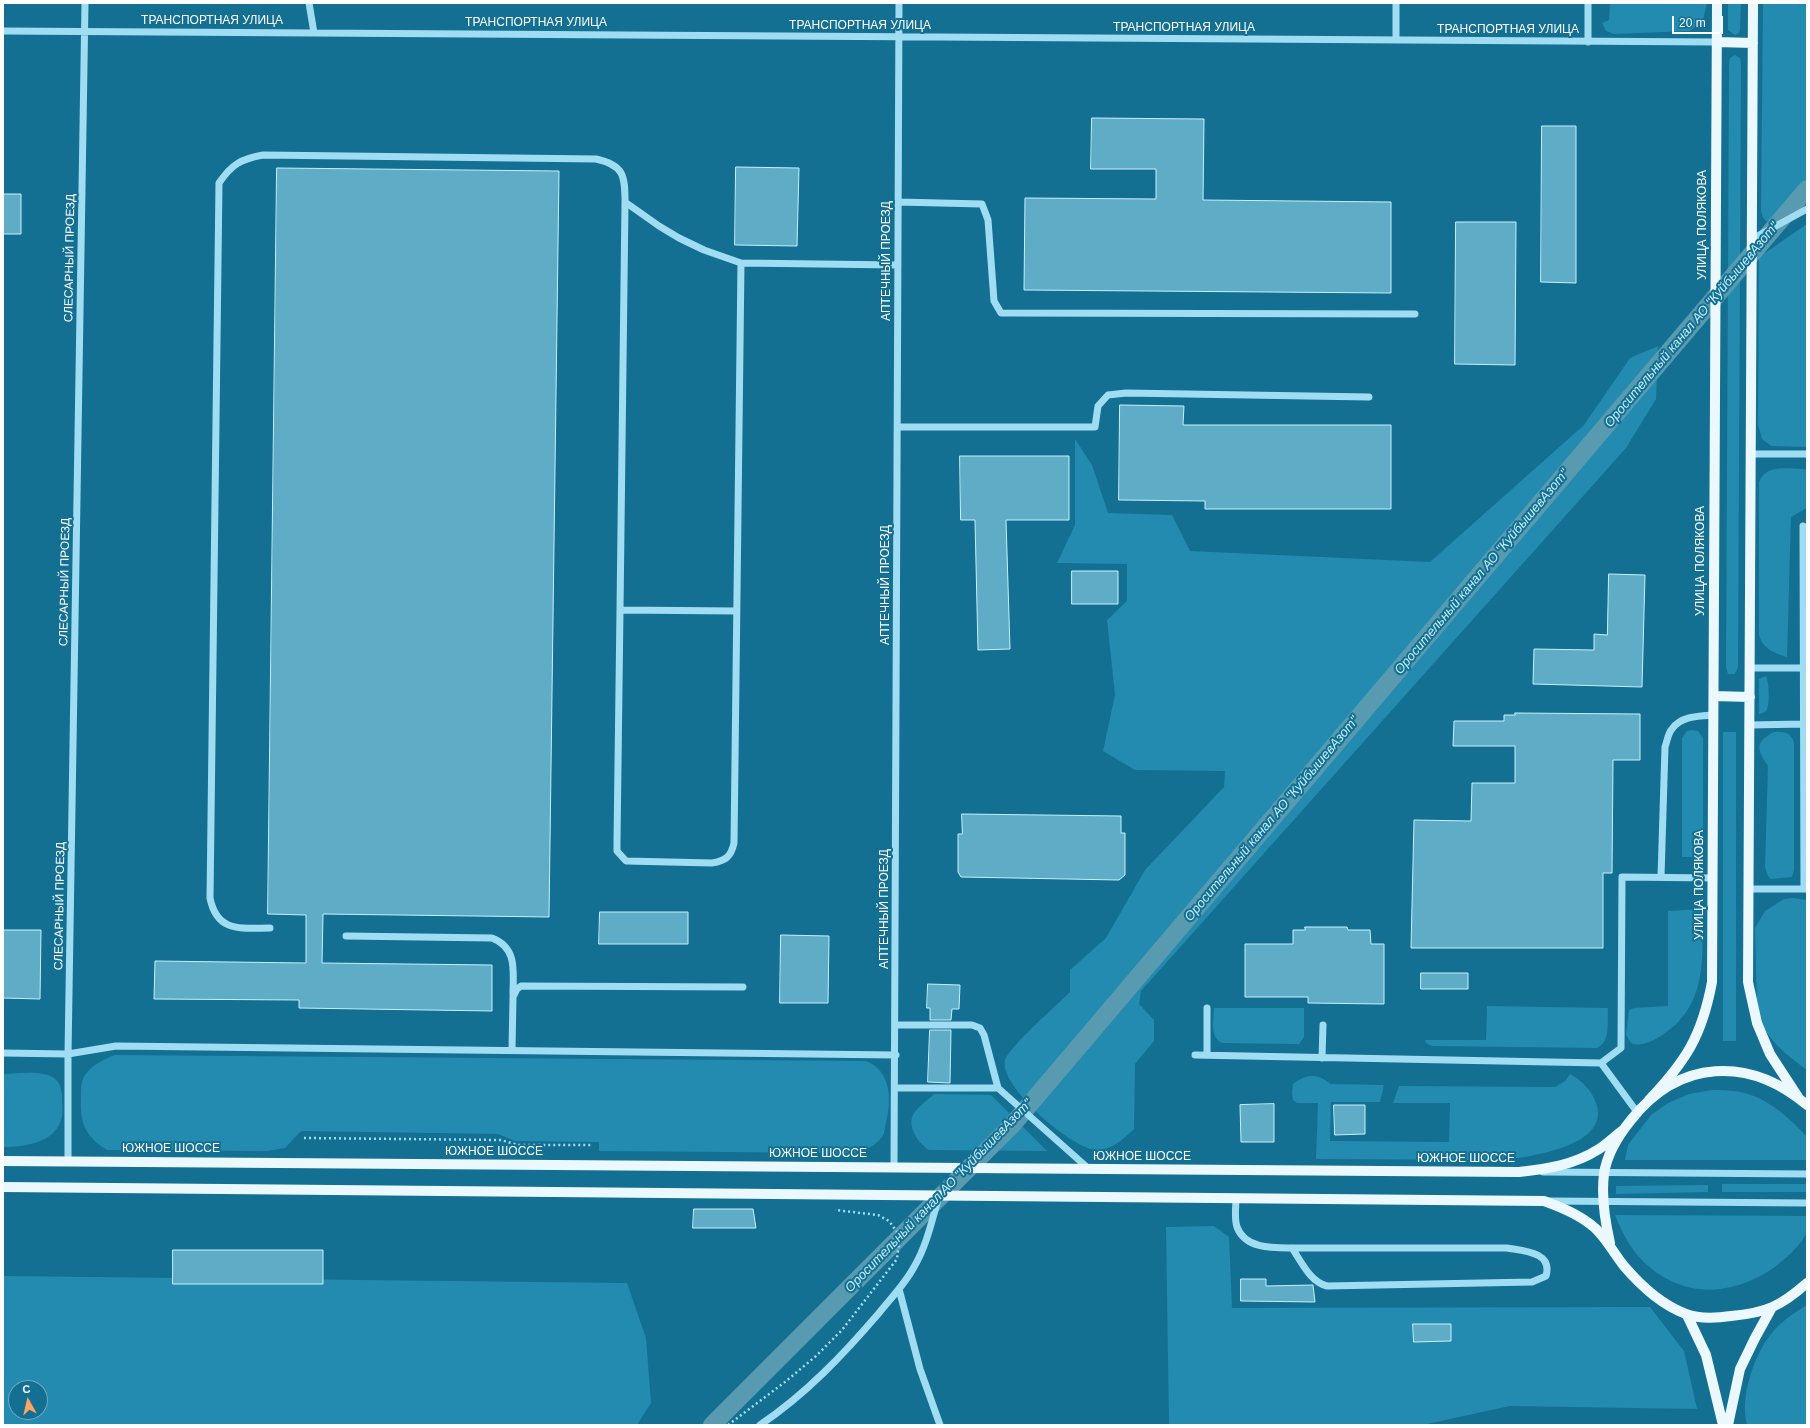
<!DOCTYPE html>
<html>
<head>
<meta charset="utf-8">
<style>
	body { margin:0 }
	#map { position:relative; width:1810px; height:1428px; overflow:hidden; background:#137092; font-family:Helvetica,sans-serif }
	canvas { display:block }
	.frame { position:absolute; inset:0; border:4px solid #fff; pointer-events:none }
	.north { position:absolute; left:8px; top:1380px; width:40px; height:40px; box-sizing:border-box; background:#137092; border:1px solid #71a9be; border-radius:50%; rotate:352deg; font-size:11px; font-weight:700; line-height:16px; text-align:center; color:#fff }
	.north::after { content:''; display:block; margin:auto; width:14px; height:18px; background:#ffa361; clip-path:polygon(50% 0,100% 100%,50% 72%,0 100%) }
	.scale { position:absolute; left:1672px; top:16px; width:51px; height:18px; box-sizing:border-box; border:2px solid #fff; border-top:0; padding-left:5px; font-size:12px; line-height:14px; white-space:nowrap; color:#fff; -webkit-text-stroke:3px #137092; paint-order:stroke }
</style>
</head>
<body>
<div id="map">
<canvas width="1810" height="1428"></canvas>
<div class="frame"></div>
<div class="north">С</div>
<div class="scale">20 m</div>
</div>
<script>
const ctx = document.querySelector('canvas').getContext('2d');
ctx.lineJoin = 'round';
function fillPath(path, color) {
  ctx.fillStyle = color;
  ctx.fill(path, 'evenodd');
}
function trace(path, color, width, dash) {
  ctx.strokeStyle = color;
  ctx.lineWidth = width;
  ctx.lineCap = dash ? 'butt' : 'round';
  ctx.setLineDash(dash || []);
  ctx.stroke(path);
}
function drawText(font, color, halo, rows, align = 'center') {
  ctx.font = font + ' Helvetica,sans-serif';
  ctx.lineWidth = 4;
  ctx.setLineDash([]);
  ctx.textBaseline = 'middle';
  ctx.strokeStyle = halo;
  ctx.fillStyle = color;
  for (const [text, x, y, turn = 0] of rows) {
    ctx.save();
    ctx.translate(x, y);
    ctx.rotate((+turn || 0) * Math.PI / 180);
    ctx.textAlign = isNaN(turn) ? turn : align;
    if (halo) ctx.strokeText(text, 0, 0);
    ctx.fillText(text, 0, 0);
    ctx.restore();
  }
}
const green = new Path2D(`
	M1610,3H1707L1703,20L1690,31L1614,34L1606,31L1602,23L1609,20Z
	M1728,3H1741L1740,29L1739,33L1735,35L1728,30Z
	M1763,3H1807V190L1805,192V201L1775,224C1766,224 1763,219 1761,211Z
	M1735,55L1740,58L1741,63L1738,667L1735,674H1728L1726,667L1729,63L1730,58Z
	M1807,224V447L1771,446L1762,439L1758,425L1759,257Z
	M1658,346L1656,399L1626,448L1141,991L1139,1004L1154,1020V1041L1135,1064L1134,1129C1124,1138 1114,1149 1098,1150C1074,1151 998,1086 1005,1060C1009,1047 1057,1005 1070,992V970L1106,938L1145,870L1224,787L1225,771L1135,770L1103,751L1115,695L1107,620L1127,601V564L1057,563L1075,525V439L1092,465L1108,513L1172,515L1190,551L1430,562L1584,425L1630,358Z
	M1803,469L1807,470V508L1791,517L1787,657C1774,653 1763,649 1759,635V482C1766,464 1787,469 1803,469Z
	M1766,676C1769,682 1770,702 1767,709C1766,712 1763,713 1759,714V679Z
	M1692,730L1698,731L1703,738V857H1682V738L1687,731Z
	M1723,732H1736V1041H1723Z
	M1774,732C1784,731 1792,733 1794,743V870L1792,877L1771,879L1768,876L1765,867L1768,766C1757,750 1754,742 1774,732Z
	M1793,898L1807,900V1070C1783,1052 1762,1037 1757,1006L1755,928L1765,911L1784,899Z
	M1702,909C1703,958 1708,1008 1659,1037C1651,1042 1640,1047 1631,1043L1626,1035L1629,1010L1634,1008L1668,1006V911Z
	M1487,1006L1608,1008C1607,1021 1611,1042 1597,1048L1432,1046L1426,1043L1425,1040H1486Z
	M1214,1008H1304V1037L1299,1044H1294L1222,1043C1209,1037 1214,1019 1214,1008Z
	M115,1055L866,1061C891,1071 892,1099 886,1123C885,1127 885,1133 882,1137C875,1146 866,1150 855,1153L599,1151V1142L515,1141L498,1134L301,1131L285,1148L267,1151L107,1150C84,1136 80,1122 81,1096C81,1090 81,1080 85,1075C92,1065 104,1059 115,1055Z
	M3,1074C18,1074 39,1070 52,1077C60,1081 62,1090 62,1098C62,1104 63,1111 62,1117C56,1143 25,1147 3,1147Z
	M1570,1074C1582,1081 1591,1089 1596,1103C1612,1146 1529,1157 1503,1160L1316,1159L1318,1103H1297L1293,1100L1292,1093L1293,1084C1306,1074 1318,1073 1330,1084L1384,1085L1380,1102H1331L1330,1141L1449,1142L1450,1103H1393L1399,1086L1555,1087L1565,1081Z
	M1712,1090C1719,1090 1727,1090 1734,1091C1763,1094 1788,1116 1807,1137V1160H1625L1628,1145L1651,1115L1668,1103L1689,1094Z
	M934,1094L991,1095L1047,1151L929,1150C919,1144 907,1127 913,1115C917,1107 928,1100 934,1094Z
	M1722,1184H1807V1192H1722Z
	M1708,1185V1192L1616,1194V1186Z
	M1615,1215L1807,1216C1807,1220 1808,1227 1807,1231C1805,1239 1796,1248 1791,1253C1760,1284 1712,1301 1671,1281C1641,1266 1627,1245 1615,1215Z
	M1214,1226L1229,1237L1232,1308L1650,1307L1684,1351L1697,1409L1510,1406L1422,1425H1169L1166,1227Z
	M3,1276L627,1283L646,1338L651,1403L637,1425H3ZM16,1388H40V1412H16Z
	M1807,1305V1425H1747C1740,1397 1753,1357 1771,1334C1780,1322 1794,1313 1807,1305Z`);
const canal = new Path2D(`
	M712,1425L1013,1124L1807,189`);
const building = new Path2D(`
	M1092,118L1204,119L1203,200L1391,202V293L1024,290L1025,198L1156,199V169H1091Z
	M1542,126H1576V283L1541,282Z
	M736,167L799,168L797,246L735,245Z
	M277,168L559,171L549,917L323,914L322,963L492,965V1011L299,1008V1000L154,999L155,961L306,963V915L268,914Z
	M3,194H21V234H3Z
	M1456,222H1516L1515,365L1455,364Z
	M1120,405L1184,406L1183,425H1391V509H1205V501L1119,500Z
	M960,456H1069V520H1006L1010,649L978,650L975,520H961Z
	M1072,571H1118V604H1072Z
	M1609,574L1645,575L1642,687L1533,684L1534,649L1594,650V634L1607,635Z
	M1515,713L1640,714V760H1613L1612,873H1603V948H1411L1414,820L1471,821L1472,783H1515V746H1453L1454,721H1504V715H1515Z
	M962,814L1121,816V833H1125V875L1119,880L961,877L958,872V834H962Z
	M600,912H688V944H599Z
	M1305,927H1347L1348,930H1370L1371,944H1384V1004L1308,1003V997H1245V944H1293V930H1305Z
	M3,930H41L40,999L3,998Z
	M781,935L829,936L828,1003H780Z
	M1421,973H1468V989H1421Z
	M928,984L960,985L959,1009H952L951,1020H930V1008H927Z
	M930,1030H951L950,1083L928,1082Z
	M1274,1104V1142H1241L1240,1105Z
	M1334,1105H1365V1134L1335,1135Z
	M694,1209H753L756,1228H693Z
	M173,1250H323V1284H173Z
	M1241,1279H1266V1286L1313,1285L1315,1302L1241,1301Z
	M1413,1324H1451V1341L1414,1342Z`);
const path = new Path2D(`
	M304,1138L501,1140L518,1145H592
	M728,1425L785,1382L816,1356L842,1330L897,1259L899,1243L897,1232L889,1221L878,1215L835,1210`);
const minor = new Path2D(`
	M309,3L314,33
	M1588,3V42
	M3,31L1717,42
	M1396,40V3
	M898,202L982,204L988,220L994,301L1001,313L1415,314
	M1752,239L1807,209
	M898,427H1095L1098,406L1108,395L1126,393L1369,397
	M1751,454H1807
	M1803,526L1804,889
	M620,610L625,202L659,226L679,238L704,250L741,263L898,265
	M736,611L620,610L617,842V851L626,861L712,863C725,861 731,857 734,843L741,263
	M1750,668H1803
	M1749,725L1804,724
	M1661,877L1665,747C1667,742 1668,733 1672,729C1681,716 1699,716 1714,715
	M1748,889H1807
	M270,928C241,928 217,933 210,898L219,183C232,164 241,159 263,155L596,159C624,165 625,176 625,202
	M346,936L492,938C518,948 513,972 513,995
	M1207,1008V1055
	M896,1025H972L980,1028L984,1035L998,1088L1089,1169
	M512,1050L513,997L517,989L521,986L743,987
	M3,1053L68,1054L116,1046L896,1055
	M1195,1055L1601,1063L1637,1112
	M1322,1058L1323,1025
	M1601,1063L1621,1048L1622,877L1713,878
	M895,1088H998
	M68,1161V1054L85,3
	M894,1168L899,3
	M1543,1172L1807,1174
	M1236,1198C1236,1207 1234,1218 1237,1227C1245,1249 1273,1248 1292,1248H1507C1524,1251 1553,1252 1546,1276L1532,1282L1327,1286C1310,1282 1301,1261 1292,1248
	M1550,1201L1807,1203
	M899,1289L920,1369L940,1425
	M760,1425C806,1394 843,1355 879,1313C891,1298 905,1284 914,1267C927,1245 932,1220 939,1196`);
const major = new Path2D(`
	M1753,3L1748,982L1757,1023L1770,1054L1798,1097
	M1717,42L1753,43
	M1714,696L1750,697
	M1649,1100C1686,1061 1702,1036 1712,982L1717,3
	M3,1161L1519,1172C1547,1169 1574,1165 1599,1149C1607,1144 1615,1136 1623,1130
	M3,1187L1544,1201C1563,1208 1580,1215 1595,1228C1607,1239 1614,1254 1624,1266C1641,1286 1662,1305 1686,1314C1699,1319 1718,1318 1731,1316C1766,1313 1781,1306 1807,1283
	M1610,1243C1605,1221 1601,1197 1604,1174C1607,1153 1618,1136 1631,1120C1679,1059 1749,1056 1807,1105
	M1687,1315L1706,1355L1723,1425
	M1728,1425L1740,1369L1755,1338L1771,1309`);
const streetNames = [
	["ТРАНСПОРТНАЯ УЛИЦА",212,21],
	["ТРАНСПОРТНАЯ УЛИЦА",536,23],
	["ТРАНСПОРТНАЯ УЛИЦА",860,26],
	["ТРАНСПОРТНАЯ УЛИЦА",1184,28],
	["ТРАНСПОРТНАЯ УЛИЦА",1508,30],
	["УЛИЦА ПОЛЯКОВА",1703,225,-90],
	["СЛЕСАРНЫЙ ПРОЕЗД",70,258,-89],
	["АПТЕЧНЫЙ ПРОЕЗД",887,261,-90],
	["УЛИЦА ПОЛЯКОВА",1701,561,-90],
	["СЛЕСАРНЫЙ ПРОЕЗД",65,582,-89],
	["АПТЕЧНЫЙ ПРОЕЗД",886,585,-90],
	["УЛИЦА ПОЛЯКОВА",1700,885,-90],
	["СЛЕСАРНЫЙ ПРОЕЗД",60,906,-89],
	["АПТЕЧНЫЙ ПРОЕЗД",885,909,-90],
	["ЮЖНОЕ ШОССЕ",171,1149],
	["ЮЖНОЕ ШОССЕ",494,1152],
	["ЮЖНОЕ ШОССЕ",818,1154],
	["ЮЖНОЕ ШОССЕ",1142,1157],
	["ЮЖНОЕ ШОССЕ",1466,1159]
];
const waterNames = [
	["Оросительный канал АО \"КуйбышевАзот\"",1692,325,-50],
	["Оросительный канал АО \"КуйбышевАзот\"",1482,572,-50],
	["Оросительный канал АО \"КуйбышевАзот\"",1272,819,-50],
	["Оросительный канал АО \"КуйбышевАзот\"",939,1196,-46]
];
fillPath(green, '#228baf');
trace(canal, '#589ab0', 18);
fillPath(building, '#5facc7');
trace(building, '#c7effd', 1);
trace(path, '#a0ddf2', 2.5, [2, 3]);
trace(minor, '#a0ddf2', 7);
trace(major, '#ebf9ff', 10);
drawText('12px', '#fff', '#137092', streetNames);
drawText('italic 13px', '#c5eefb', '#137092', waterNames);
</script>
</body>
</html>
